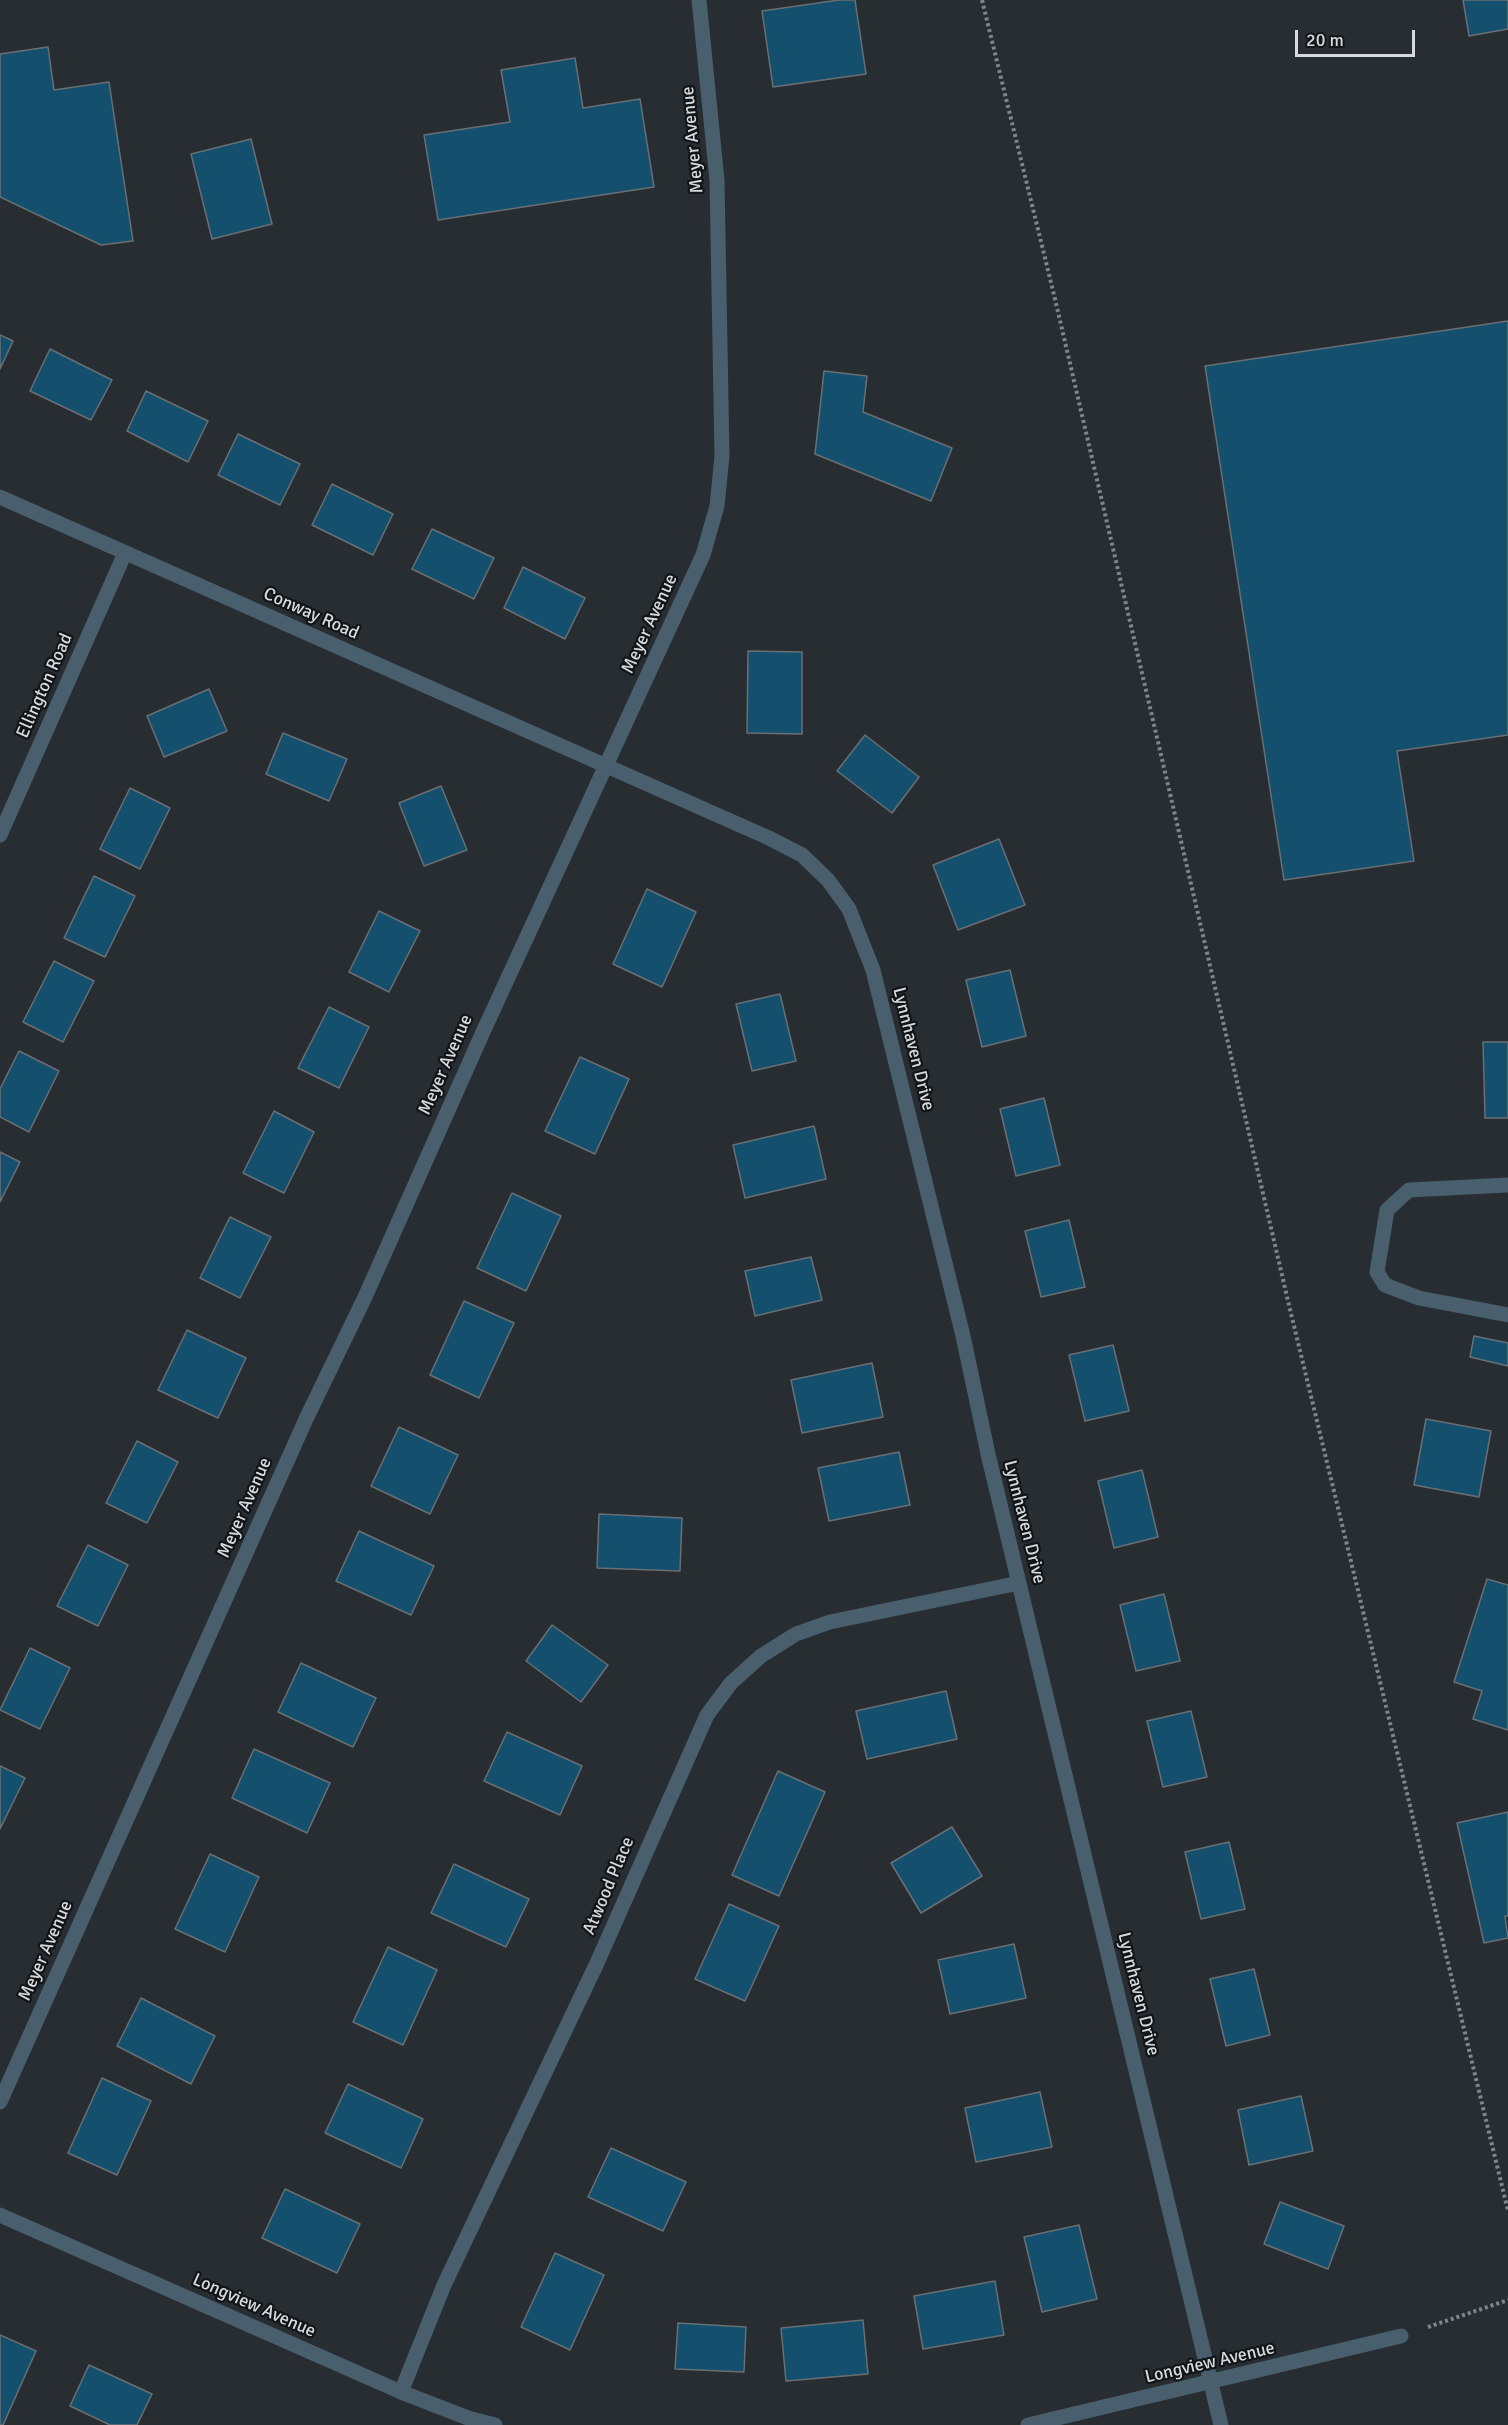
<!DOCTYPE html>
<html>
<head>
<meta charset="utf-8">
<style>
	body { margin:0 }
	#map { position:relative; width:1508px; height:2425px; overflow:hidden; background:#272d31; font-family:Signika,sans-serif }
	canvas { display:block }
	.scale { position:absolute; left:1295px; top:30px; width:120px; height:27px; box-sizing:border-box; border:3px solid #d6dadc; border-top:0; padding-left:8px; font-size:18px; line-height:21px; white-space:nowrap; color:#d6dadc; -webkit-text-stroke:4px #121517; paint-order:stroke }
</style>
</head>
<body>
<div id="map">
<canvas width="1508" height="2425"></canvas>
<div class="scale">20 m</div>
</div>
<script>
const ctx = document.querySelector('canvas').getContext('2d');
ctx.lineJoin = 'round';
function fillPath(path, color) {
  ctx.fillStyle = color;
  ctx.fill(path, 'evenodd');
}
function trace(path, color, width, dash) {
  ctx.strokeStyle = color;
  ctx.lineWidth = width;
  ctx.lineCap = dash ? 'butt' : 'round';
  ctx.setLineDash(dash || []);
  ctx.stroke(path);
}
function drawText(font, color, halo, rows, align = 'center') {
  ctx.font = font + ' Signika,sans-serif';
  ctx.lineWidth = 4.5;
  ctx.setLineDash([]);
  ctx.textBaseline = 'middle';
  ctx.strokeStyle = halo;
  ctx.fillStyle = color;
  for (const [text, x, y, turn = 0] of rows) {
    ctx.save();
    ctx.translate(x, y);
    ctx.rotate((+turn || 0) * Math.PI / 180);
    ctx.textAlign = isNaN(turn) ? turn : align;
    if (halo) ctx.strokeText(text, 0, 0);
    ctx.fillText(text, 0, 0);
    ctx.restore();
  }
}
const building = new Path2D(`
	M839,0H855L866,74L773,87L762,11Z
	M1463,0H1508V29L1469,36Z
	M48,47L54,90L109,82L133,241L101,245L0,197V54Z
	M575,58L583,108L640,99L654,187L438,220L424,135L510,122L501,70Z
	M251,139L272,224L212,239L191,154Z
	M1508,321V735L1397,751L1414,861L1284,880L1205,366Z
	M0,335L13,341L0,369Z
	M50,349L112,380L91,420L30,391Z
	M824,371L867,376L863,412L952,448L931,501L815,454Z
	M146,391L208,421L188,462L127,431Z
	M238,434L300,464L280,505L218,475Z
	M332,484L393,514L373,555L312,525Z
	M432,529L494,558L474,599L412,569Z
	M523,567L585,598L565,639L504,608Z
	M748,651L802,652V734L747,733Z
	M209,689L227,731L164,757L147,716Z
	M283,733L347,759L329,801L266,774Z
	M865,735L919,777L892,813L837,771Z
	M441,786L467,850L424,866L399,803Z
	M130,788L170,808L140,869L100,849Z
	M999,839L1025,905L958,930L933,865Z
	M94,876L135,896L105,957L64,938Z
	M647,889L696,912L662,987L613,964Z
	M379,911L420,931L389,992L349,972Z
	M54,961L94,981L63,1042L23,1022Z
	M1010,970L1026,1036L982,1047L966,980Z
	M780,994L796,1061L752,1071L736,1004Z
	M329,1007L369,1027L339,1088L298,1068Z
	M1483,1042H1508V1118H1485Z
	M19,1051L59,1071L29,1132L0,1117V1089Z
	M580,1057L629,1079L595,1154L545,1131Z
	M1044,1098L1060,1165L1016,1176L1000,1109Z
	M274,1111L314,1132L284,1193L243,1173Z
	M814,1126L826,1179L745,1198L733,1145Z
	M0,1152L20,1162L0,1202Z
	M512,1193L561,1216L526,1291L477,1268Z
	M230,1217L271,1237L240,1298L200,1278Z
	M1069,1220L1085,1287L1041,1297L1025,1231Z
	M811,1257L822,1300L755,1316L745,1271Z
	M464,1301L514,1323L479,1398L430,1375Z
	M187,1330L246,1358L218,1418L158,1390Z
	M1474,1336L1508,1343V1366L1470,1357Z
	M1113,1345L1129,1411L1085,1421L1069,1355Z
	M872,1363L883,1417L802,1433L791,1380Z
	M1426,1419L1491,1431L1479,1497L1414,1485Z
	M399,1427L458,1455L430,1514L371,1486Z
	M137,1441L178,1462L147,1523L106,1503Z
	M899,1452L910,1505L829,1521L818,1468Z
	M1142,1470L1158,1537L1114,1548L1098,1481Z
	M599,1514L682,1518L680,1571L597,1568Z
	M359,1531L434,1566L411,1615L336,1581Z
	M88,1545L128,1565L98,1626L57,1606Z
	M1487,1579L1508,1585V1730L1473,1719L1482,1691L1454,1682Z
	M1164,1594L1180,1661L1136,1671L1120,1605Z
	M552,1625L608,1665L581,1702L526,1661Z
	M30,1648L70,1668L40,1729L0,1710Z
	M301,1663L376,1698L353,1747L278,1712Z
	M946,1691L957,1739L867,1759L856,1711Z
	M1191,1711L1207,1777L1163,1787L1147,1721Z
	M507,1732L582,1766L560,1815L484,1781Z
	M254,1749L330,1783L307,1833L232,1798Z
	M0,1766L25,1778L0,1829Z
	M778,1771L825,1792L779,1896L732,1875Z
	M1508,1812V1916H1505L1508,1938L1484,1943L1457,1823Z
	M952,1827L982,1876L921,1913L891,1863Z
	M1229,1842L1245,1909L1201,1919L1185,1852Z
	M210,1854L259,1877L225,1952L175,1929Z
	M454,1864L529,1899L506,1947L431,1913Z
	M729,1904L779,1926L745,2001L695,1979Z
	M1014,1944L1026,1998L950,2014L938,1960Z
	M388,1947L437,1970L403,2045L353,2022Z
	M1254,1969L1270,2035L1226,2046L1210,1979Z
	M141,1998L215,2036L191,2084L117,2046Z
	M102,2078L151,2101L117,2175L68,2153Z
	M348,2084L423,2119L401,2168L325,2133Z
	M1040,2092L1052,2147L976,2162L965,2108Z
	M1301,2096L1313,2151L1249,2165L1238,2110Z
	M611,2148L686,2182L663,2231L588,2197Z
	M285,2189L360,2224L337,2273L262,2238Z
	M1280,2202L1344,2226L1328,2269L1264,2244Z
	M1079,2225L1097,2299L1042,2312L1024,2237Z
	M555,2253L604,2275L570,2350L521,2327Z
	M995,2281L1004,2335L923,2349L914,2296Z
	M863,2320L868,2374L786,2381L781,2328Z
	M678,2323L746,2327L744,2372L675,2369Z
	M0,2335L36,2351L3,2425H0Z
	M89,2365L152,2394L137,2425H110L70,2406Z`);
const path = new Path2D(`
	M982,0L1055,299L1288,1301L1508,2211
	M1428,2327L1508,2300`);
const lane = new Path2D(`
	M1508,1185L1409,1190L1387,1210L1377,1272L1385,1285L1419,1298L1508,1315`);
const street = new Path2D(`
	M0,497L769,838L802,855L828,880L849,909L873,970L963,1336L988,1454L1221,2425
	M0,835L125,553
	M0,2102L306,1419L365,1297L483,1032L703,555L717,506L722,456L717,180L699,0
	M0,2215L401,2392L468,2418L495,2425
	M401,2392L444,2285L597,1963L707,1715L731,1683L761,1656L796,1634L830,1622L1019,1583
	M1028,2425L1401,2336`);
const streetNames = [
	["Meyer Avenue",693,140,-95],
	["Conway Road",311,614,24],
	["Meyer Avenue",650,624,-65],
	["Ellington Road",45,686,-66],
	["Lynnhaven Drive",913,1049,76],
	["Meyer Avenue",446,1065,-66],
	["Meyer Avenue",245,1508,-66],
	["Lynnhaven Drive",1024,1522,76],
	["Atwood Place",609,1886,-67],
	["Meyer Avenue",46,1951,-66],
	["Lynnhaven Drive",1138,1994,76],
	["Longview Avenue",254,2306,24],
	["Longview Avenue",1210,2363,-13]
];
fillPath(building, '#144f6e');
trace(building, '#697074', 1.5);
trace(path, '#808588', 4, [3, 3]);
trace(lane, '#495f6e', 15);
trace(street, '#495f6e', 15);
drawText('18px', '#d6dadc', '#121517', streetNames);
</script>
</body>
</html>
